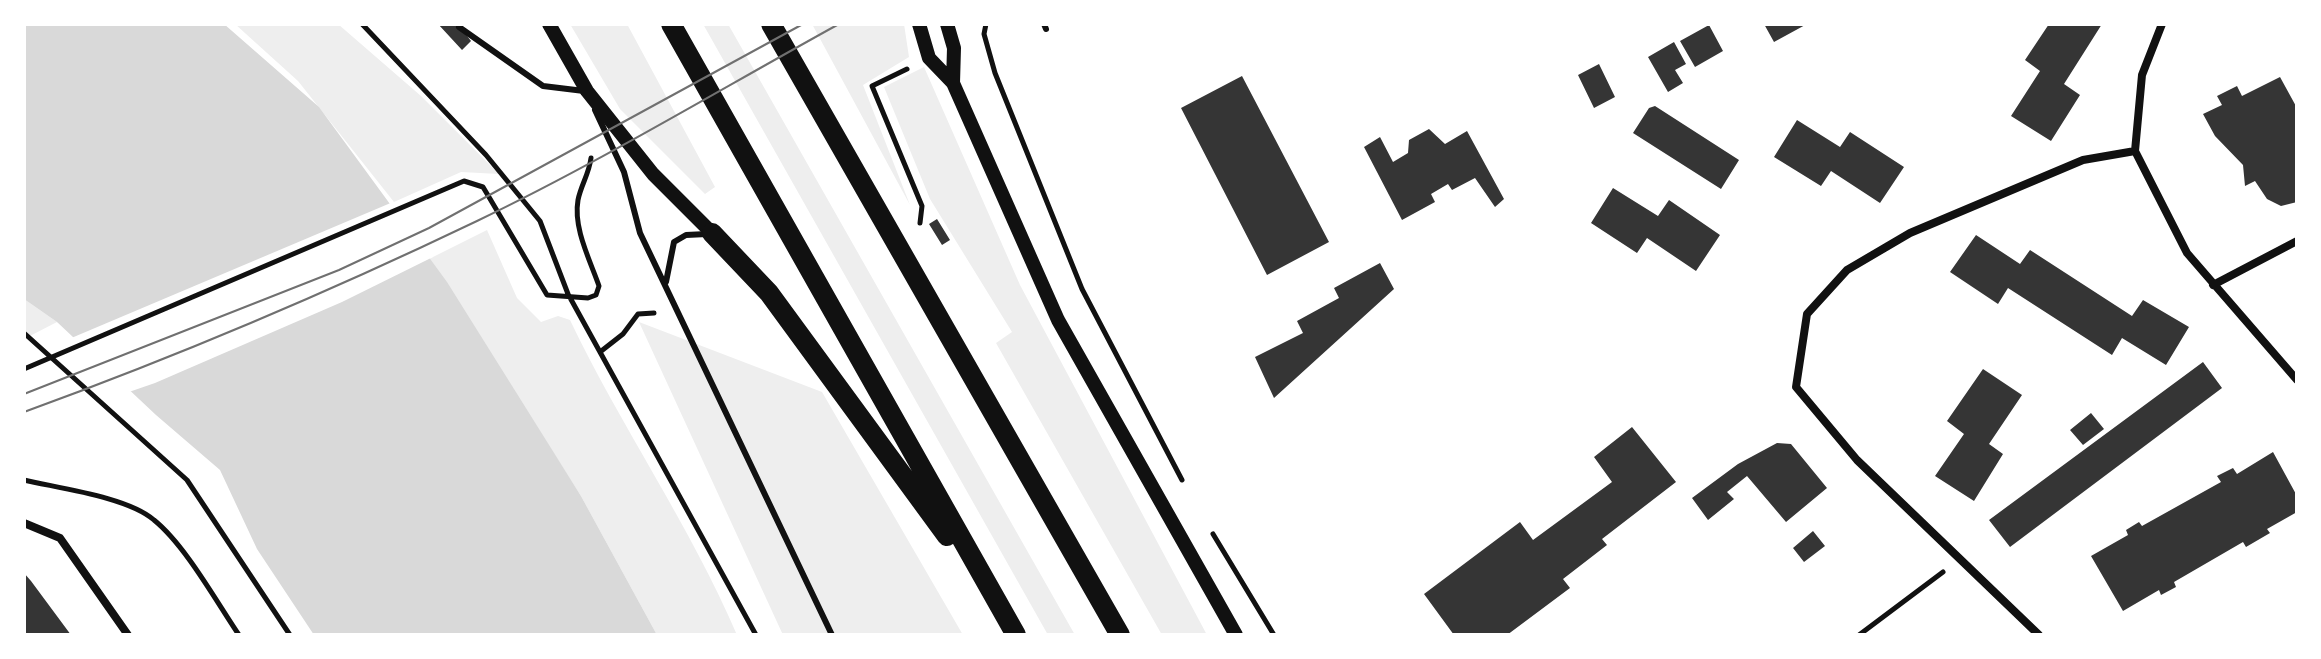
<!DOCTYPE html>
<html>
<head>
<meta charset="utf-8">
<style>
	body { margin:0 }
	#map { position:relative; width:2321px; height:659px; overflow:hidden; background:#fff; font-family:"Crimson Pro",serif }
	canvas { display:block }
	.frame { position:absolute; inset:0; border:26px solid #fff; pointer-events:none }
</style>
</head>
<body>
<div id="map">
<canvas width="2321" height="659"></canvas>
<div class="frame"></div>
</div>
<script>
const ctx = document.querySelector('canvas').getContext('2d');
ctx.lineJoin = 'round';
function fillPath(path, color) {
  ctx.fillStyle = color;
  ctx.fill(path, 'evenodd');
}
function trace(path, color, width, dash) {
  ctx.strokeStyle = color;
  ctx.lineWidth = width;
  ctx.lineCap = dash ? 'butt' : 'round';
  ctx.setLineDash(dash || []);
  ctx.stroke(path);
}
const green = new Path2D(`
	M235,24H338L421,96L499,174L461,172L394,202L298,81Z
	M570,24H627L715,187L705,194L620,109Z
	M703,24H728L1075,635H1048Z
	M812,24H904L909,57L863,85L910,205Z
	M924,67L1020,285L1207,635H1162L996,343L1012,332L930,199L884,87Z
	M487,230L517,298L541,322L558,316L570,320C621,427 690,525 737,635H657L581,496L429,259Z
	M24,299L57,322L24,339Z
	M639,322L822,392L963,635H783Z`);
const water = new Path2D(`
	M24,24H224L319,107L447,282L581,496L657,635H314L257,549L220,470L156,415L57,322L24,299Z`);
const pier = new Path2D(`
	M393,202L433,257L342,302L155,383L126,393L69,339Z`);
const building = new Path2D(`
	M438,24H458L471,41L462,50Z
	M1764,24H1807L1774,42Z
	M2049,24H2102L2064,84L2080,95L2051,141L2011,116L2040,71L2025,60Z
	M1709,25L1723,51L1695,67L1680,41Z
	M1674,42L1686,64L1675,70L1683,83L1668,92L1648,57Z
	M1599,64L1615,97L1594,108L1578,75Z
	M1242,76L1329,242L1267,275L1181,108Z
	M2280,77L2297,108V202L2281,206L2267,199L2255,181L2245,186L2243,165L2215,136L2203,114L2222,105L2217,96L2237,86L2242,96Z
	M1655,106L1739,160L1721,189L1633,133L1649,108Z
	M1797,120L1840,147L1850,132L1904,167L1880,203L1831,171L1821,186L1774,157Z
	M1429,129L1445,144L1467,131L1504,199L1495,207L1475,178L1452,190L1448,184L1431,194L1435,202L1402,220L1364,147L1380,137L1393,162L1408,153L1409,140Z
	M1613,188L1658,216L1669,200L1720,235L1696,271L1647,238L1637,253L1591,223Z
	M937,219L950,240L942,245L929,224Z
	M1976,235L2020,264L2030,250L2132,316L2143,300L2189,327L2166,365L2122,338L2112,355L2008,288L1998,304L1950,272Z
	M1380,263L1394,289L1274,398L1255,357L1303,333L1297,321L1339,298L1334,288Z
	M2203,362L2222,388L2010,547L1989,520Z
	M1983,369L2022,395L1989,444L2003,454L1974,501L1935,476L1964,434L1947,421Z
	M2091,413L2104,429L2083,445L2070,430Z
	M1632,427L1676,482L1602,539L1607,545L1563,579L1570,588L1507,635H1454L1424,594L1520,522L1533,540L1612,482L1594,457Z
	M1777,443L1791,444L1827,488L1786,522L1747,476L1727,492L1734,499L1708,520L1692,498L1738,464Z
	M2273,452L2297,496V512L2267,529L2270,533L2246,547L2243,542L2174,582L2176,587L2161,595L2159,590L2123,611L2091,556L2128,535L2126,530L2139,522L2142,526L2221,482L2217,476L2233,468L2237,474Z
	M1813,531L1825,546L1804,562L1793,548Z
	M24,573L31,581L71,635H24Z`);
const path = new Path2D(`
	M362,24L486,155L540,221L568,294L756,635
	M986,24L984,34L995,73L1082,289L1182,480
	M907,69L872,86L922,206L920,223
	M24,333L187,480L290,635
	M600,352L623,334L638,314L654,313
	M24,369L464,181L483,187L547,295L588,298L596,295L599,286C590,260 573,228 578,200C581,185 589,174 591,158
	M24,480C58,488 128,497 154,520C185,545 216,601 239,635
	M1213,534L1274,635
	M1859,635L1943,572`);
const service = new Path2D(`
	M1044,24L1046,29
	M459,27L543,86L584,91
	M595,110L624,172L640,233L832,635
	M666,282L674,242L686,235L707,234`);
const minor = new Path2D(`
	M2162,24L2142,75L2135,151L2187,253L2297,380
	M2213,285L2297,241
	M24,523L60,538L128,635
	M2039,635L1857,460L1796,387L1807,314L1847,270L1910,233L2083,160L2135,151`);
const tertiary = new Path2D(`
	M549,24L587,91L653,174L712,233
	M919,24L929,58L953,83L1058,320L1236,635
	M947,24L954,48L953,83`);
const primary = new Path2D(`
	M671,24L1016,635
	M771,24L1120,635
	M712,233L769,293L947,536`);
const tram = new Path2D(`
	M24,394L339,270L429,228L803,24
	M24,412C178,356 329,292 477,221C600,162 719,90 839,24`);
fillPath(green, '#eee');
fillPath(water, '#d9d9d9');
fillPath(pier, '#fff');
fillPath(building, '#353535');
trace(path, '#111', 5);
trace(service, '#111', 6);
trace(minor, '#111', 8);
trace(tertiary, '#111', 14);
trace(primary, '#111', 20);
trace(tram, '#707070', 2);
</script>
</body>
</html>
